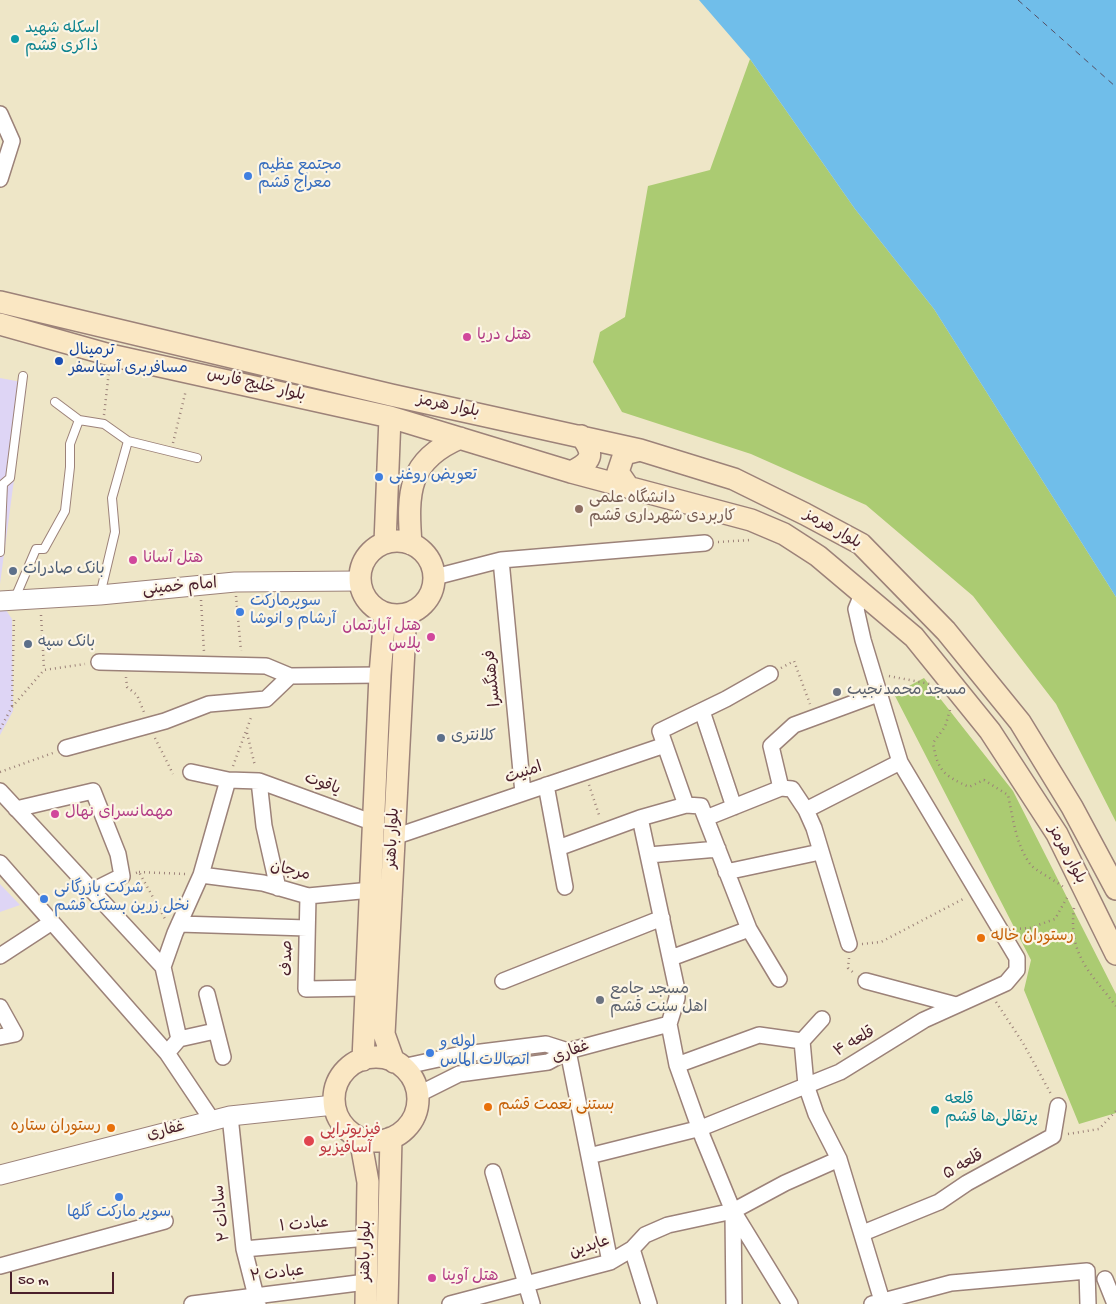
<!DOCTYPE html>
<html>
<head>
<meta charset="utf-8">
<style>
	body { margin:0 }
	#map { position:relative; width:1116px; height:1304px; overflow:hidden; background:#eee6c7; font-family:"Gochi Hand",sans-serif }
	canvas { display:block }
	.scale { position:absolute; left:10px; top:1272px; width:104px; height:22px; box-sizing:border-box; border:2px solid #4a1f2b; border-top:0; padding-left:6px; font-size:15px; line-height:18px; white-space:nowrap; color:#4a1f2b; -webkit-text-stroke:4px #fcf5e5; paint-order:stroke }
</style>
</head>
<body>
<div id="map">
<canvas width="1116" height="1304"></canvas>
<div class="scale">50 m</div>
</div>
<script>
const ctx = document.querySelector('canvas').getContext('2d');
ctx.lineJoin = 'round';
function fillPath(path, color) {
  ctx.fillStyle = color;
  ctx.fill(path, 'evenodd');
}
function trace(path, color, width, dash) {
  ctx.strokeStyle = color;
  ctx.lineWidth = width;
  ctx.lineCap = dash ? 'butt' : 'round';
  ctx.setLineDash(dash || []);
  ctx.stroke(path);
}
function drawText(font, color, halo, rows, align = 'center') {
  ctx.font = font + ' "Gochi Hand","Playpen Sans Arabic",sans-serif';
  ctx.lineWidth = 4.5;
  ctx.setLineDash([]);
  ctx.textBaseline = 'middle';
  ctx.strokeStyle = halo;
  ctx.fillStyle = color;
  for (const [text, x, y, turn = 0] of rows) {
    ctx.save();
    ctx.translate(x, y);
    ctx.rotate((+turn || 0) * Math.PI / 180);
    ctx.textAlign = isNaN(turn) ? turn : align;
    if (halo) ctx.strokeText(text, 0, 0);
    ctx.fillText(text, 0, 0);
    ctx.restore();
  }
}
const built = new Path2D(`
	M0,378L27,383L0,584Z
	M0,601L12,619L13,711L0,735Z
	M0,884L20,905L0,912Z`);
const green = new Path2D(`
	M750,59L855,209L934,309L1116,597V822L1056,704L973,596L866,505L751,454L622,412L593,362L600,332L625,317L648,186L710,170Z
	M924,678L1013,791L1116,994V1113L1079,1124L1024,990L1031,960L894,694Z`);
const water = new Path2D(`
	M699,0H1116V597L934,309L855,209L750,59Z`);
const ferry = new Path2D(`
	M1018,0L1116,87`);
const path = new Path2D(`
	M104,415L109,371
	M173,443L186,390
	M718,542L750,540
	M236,596L241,651
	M201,600L204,652
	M41,615L44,669
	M781,668L794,661L810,704
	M889,676L930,684
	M126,677L127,687L137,695L144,712
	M12,706L14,616
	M950,710L945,727L933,743C938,771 943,775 969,787L984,780L1008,795C1013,818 1016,846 1031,865C1036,871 1055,880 1063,887
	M0,729L12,707L44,670L85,664
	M247,733L255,766
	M155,738L173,774
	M233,766L252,715
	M0,772L53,753
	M589,785L600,818
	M139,872L185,874
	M136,873L139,872L165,919
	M1074,908C1068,955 1090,972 1116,1006
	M1015,929L1030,928L1055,919L1068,896
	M862,944L881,942L965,898
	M849,958L848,968L855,974
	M996,1002L1023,1043L1051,1094
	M1068,1134L1099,1129L1116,1111`);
const service = new Path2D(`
	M55,402L79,420L104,424L128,441L197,458
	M0,552L3,484L10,478L23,376
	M100,595L115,532L112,498L128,441
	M15,598L36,549H44L65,511L70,467V444L79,420`);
const minor = new Path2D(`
	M0,114L12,141L0,179
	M501,560L523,793
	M435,577L501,560L705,543
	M99,662L266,666L290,676L380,675
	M702,711L734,807
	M66,748L165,721L209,704L266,699L290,676
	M191,772L228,780L259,781L374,823
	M259,781L264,826L278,888
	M546,785L565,887
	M781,788L771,746L794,725L878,694
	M0,791L163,967L179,1039L167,1053
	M686,805L660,731L726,699L770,674
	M16,809L93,791L118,854L122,876L92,891
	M806,810L900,762
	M706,818L781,788L792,789L806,810L814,828L849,944
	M394,837L665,745
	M558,848L640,818
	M649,855L718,849
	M0,863L167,1053L212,1120
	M726,872L820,852
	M201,875L263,883L308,896L371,890
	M308,896L306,989L367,988
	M179,924L307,928
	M0,956L52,922
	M671,958L749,929
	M163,967L175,933L201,875L228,780
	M779,979L749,929L701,806L686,805L640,818L677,990V998L669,1024L677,1065L703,1138L733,1211L785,1183L839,1159
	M503,981L662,918
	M866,981L956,1005
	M207,994L223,1057
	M0,1007L15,1034L0,1037
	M822,1019L802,1041L806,1085L816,1114L839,1159L883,1304
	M179,1039L215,1031
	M568,1051L610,1262
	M677,1065L759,1035L802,1041
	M402,1067L457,1055L546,1044L568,1051
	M417,1095L459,1074L548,1062L568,1051L669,1024
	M230,1116L244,1249L258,1304
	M589,1156L701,1128L840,1072L924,1020L1006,983L1017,970V958L900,762L863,640L856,609L863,592
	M493,1172L532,1304
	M733,1211L790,1304
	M733,1213L734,1304
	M863,1233L939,1202L967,1183L1053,1136L1058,1106
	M244,1249L367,1238
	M632,1249L649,1304
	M0,1266L165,1221
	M1105,1279L1115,1304
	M192,1304L366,1282
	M450,1304L610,1262L632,1249L645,1235L668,1225L733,1211
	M872,1304L951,1283L1087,1271L1088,1304`);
const tertiary = new Path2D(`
	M0,601L100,595L235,582L359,581
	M0,1175L230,1116L334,1105`);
const secondary = new Path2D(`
	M0,302L391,395L640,450L734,479L805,514L861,544L946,631L1020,722L1072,807L1116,889
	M0,324L110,355L390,417L385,543
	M390,417L571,472L751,520L784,534L818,556L914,637L990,731L1057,834L1116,954
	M571,472C591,462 596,455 581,436
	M627,485L618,472L624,454L640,450
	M360 578a37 37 0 1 1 74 0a37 37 0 1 1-74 0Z
	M411,544C407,492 408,460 460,438
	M334 1099a42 42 0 1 1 84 0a42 42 0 1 1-84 0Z
	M363,1060L380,675L385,614
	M394,1062L384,1034L405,629L410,614
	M360,1138L368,1182L366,1304
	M387,1304L391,1138`);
const markers = [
	[15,39,5,"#0f9aa8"],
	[248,176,5,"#3f7fe0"],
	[467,337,5,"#d1479c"],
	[59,361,5,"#1a4fb4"],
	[379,477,5,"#3f7fe0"],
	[579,509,5,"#8d6e63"],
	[133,560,5,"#d1479c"],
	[13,571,5,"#5c6f8a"],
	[240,612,5,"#3f7fe0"],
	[431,637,5,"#d1479c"],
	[28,644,5,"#5c6f8a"],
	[837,692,5,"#6b7280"],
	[441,738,5,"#5c6f8a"],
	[55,814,5,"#d1479c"],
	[44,899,5,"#3f7fe0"],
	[981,938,5,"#e8710a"],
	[600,1000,5,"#6b7280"],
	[430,1053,5,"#3f7fe0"],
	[488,1107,5,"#e8710a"],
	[935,1110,5,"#0f9aa8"],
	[111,1128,5,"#e8710a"],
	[309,1141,6,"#e0444e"],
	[119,1197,5,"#3f7fe0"],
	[432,1278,5,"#d1479c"]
];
const cultureNames = [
	["اسکله شهید",25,30],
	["ذاکری قشم",25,48],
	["قلعه",945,1101],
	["پرتقالی‌ها قشم",945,1119]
];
const shopNames = [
	["مجتمع عظیم",258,167],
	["معراج قشم",258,185],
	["تعویض روغنی",389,477],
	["سوپرمارکت",250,603],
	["آرشام و انوشا",250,621],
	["شرکت بازرگانی",54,890],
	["نخل زرین بستک قشم",54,908],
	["لوله و",440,1044],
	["اتصالات الماس",440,1062],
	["سوپر مارکت گلها",119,1214,"center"]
];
const hotelNames = [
	["هتل دریا",477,337],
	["هتل آسانا",143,560],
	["هتل آپارتمان",421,628,"right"],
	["پلاس",421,646,"right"],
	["مهمانسرای نهال",65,814],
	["هتل آوینا",442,1278]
];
const transitNames = [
	["ترمینال",69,352],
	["مسافربری آسیاسفر",69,370]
];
const streetNames = [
	["بلوار خلیج فارس",256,386,13],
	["بلوار هرمز",448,407,12],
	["بلوار هرمز",832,530,30],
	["امام خمینی",180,588,-5],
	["فرهنگسرا",494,678,-96],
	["امنیت",524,774,-19],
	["یاقوت",322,785,20],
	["بلوار باهنر",394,838,-87],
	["بلوار هرمز",1066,855,62],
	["مرجان",290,872,14],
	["صدف",289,958,-90],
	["قلعه ۴",855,1043,-30],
	["غفاری",571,1053,-21],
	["غفاری",166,1132,-14],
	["قلعه ۵",964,1166,-30],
	["سادات ۲",223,1213,-96],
	["عبادت ۱",304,1226,-5],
	["عابدین",590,1248,-19],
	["بلوار باهنر",367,1251,-89],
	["عبادت ۲",277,1275,-7]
];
const educationNames = [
	["دانشگاه علمی",589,500],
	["کاربردی شهرداری قشم",589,518]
];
const serviceNames = [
	["بانک صادرات",23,571],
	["بانک سپه",38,644],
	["کلانتری",451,738]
];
const worshipNames = [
	["مسجد محمدنجیب",847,692],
	["مسجد جامع",610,991],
	["اهل سنت قشم",610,1009]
];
const foodNames = [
	["رستوران خاله",991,938],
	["بستنی نعمت قشم",498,1107],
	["رستوران ستاره",101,1128,"right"]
];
const healthNames = [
	["فیزیوتراپی",320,1132],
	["آسافیزیو",320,1150]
];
fillPath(built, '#ded5f5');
fillPath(green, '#abcb72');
fillPath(water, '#70beea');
trace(ferry, '#554f64', 1, [6, 5]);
trace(service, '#9c8279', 10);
trace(minor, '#9c8279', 18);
trace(tertiary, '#9c8279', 21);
trace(secondary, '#9c8279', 24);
trace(path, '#9c8279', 2.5, [1, 4]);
trace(service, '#fff', 8);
trace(minor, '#fff', 15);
trace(tertiary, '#fff', 19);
trace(secondary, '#fae7c3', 21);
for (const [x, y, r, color] of markers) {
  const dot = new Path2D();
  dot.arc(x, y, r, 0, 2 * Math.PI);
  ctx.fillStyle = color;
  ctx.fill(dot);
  trace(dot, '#fcf5e5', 2);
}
drawText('16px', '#0d838f', '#fcf5e5', cultureNames, 'left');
drawText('16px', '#366cbe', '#fcf5e5', shopNames, 'left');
drawText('16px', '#b23c85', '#fcf5e5', hotelNames, 'left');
drawText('16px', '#164399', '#fcf5e5', transitNames, 'left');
drawText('16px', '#4a1f2b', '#fcf5e5', streetNames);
drawText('16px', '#785e54', '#fcf5e5', educationNames, 'left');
drawText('16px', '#4e5e75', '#fcf5e5', serviceNames, 'left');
drawText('16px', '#5b616d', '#fcf5e5', worshipNames, 'left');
drawText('16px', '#c56008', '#fcf5e5', foodNames, 'left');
drawText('16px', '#be3a42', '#fcf5e5', healthNames, 'left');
</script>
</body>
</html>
